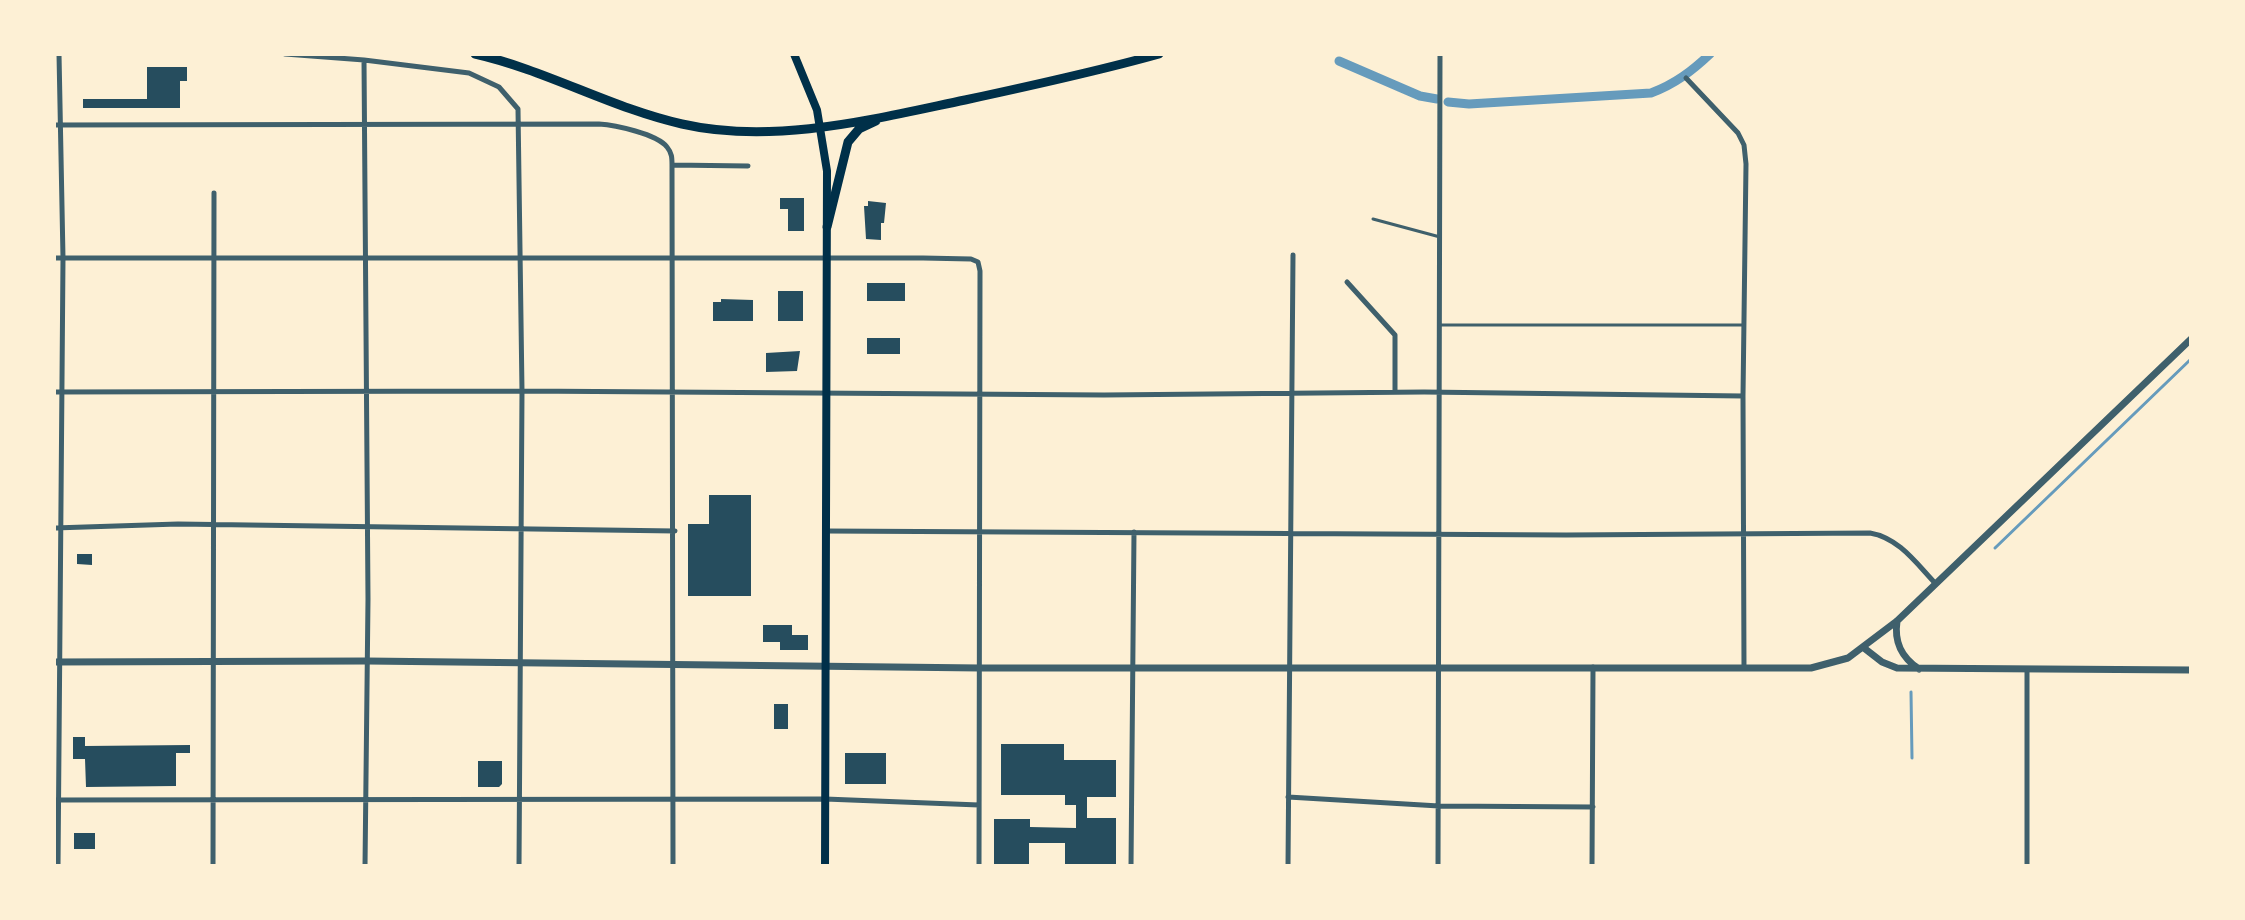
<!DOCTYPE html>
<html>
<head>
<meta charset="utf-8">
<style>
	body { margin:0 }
	#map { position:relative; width:2245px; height:920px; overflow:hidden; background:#fdf0d5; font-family:"Source Sans 3",sans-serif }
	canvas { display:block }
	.frame { position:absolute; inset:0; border:56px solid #fdf0d5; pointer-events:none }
</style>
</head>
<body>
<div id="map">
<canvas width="2245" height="920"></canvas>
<div class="frame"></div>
</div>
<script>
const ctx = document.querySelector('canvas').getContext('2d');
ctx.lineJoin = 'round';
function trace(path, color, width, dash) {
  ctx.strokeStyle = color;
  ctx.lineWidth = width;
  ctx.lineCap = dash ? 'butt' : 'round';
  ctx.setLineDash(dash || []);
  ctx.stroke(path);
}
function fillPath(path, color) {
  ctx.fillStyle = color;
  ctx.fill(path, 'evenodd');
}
const stream = new Path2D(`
	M1995,548L2191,359
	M1911,692L1912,758`);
const canal = new Path2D(`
	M1339,61L1420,96L1437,99
	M1448,102L1469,104L1651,93C1675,84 1692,71 1710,54`);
const building = new Path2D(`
	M147,67H187V81H180V108H83V99H147Z
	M780,198H804V231H788V209H780Z
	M868,201L886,203L884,223H881V240L866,239L864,206H868Z
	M867,283H905V301H867Z
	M778,291H803V321H778Z
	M721,299L753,300V321H713V302H721Z
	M867,338H900V354H867Z
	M800,351L797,371L766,372V353Z
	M709,495H751V596H688V524H709Z
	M77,554H92V565L77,564Z
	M763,625H792V635H808V650H780V642H763Z
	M774,704H788V729H774Z
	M73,737H85V746L190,745V753H176V786L86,787L85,759H73Z
	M1001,744H1064V760H1116V797H1087V818H1116V866L1065,865V843H1029V866H994V819H1030V827L1076,828V805H1065V795H1001Z
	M845,753H886V784H845Z
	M478,761H502V784L499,787H478Z
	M74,833H95V849H74Z`);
const service = new Path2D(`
	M1373,219L1440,237
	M1439,325H1743`);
const minor = new Path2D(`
	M285,54L364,60L469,73L499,87L518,109L522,391L519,866
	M364,60L368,599L365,866
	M1686,78L1738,133L1744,145L1746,164L1743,396L1744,668
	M54,125L599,124C615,125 657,134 667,147C672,153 672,158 672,165L673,866
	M672,165L748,166
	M54,258H923L971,259L978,262L980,271L979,866
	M1347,282L1395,335V392
	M54,392L522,391L1104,395L1424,392L1743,396
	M54,528L178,524L675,531
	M826,531L1566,535L1870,533C1899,538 1916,563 1935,583
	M2027,669V865
	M1288,797L1439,806L1593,807
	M54,800L825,799L979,805
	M58,866L63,258L59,54
	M213,866L214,193
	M1131,866L1134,532
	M1288,866L1293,255
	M1438,866L1440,54
	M1592,866L1593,667`);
const tertiary = new Path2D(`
	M1897,621C1894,642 1901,657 1919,669
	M1864,648L1882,662L1897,668L2191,670
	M54,662L367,661L980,668H1811L1848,658L1897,621L2191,339`);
const primary = new Path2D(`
	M794,54L817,110L827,171L825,866`);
const motorway = new Path2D(`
	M475,54C546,70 611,108 682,124C774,145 874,119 965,100C1030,86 1095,72 1159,54
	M827,227L848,142L859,129L876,121`);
trace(stream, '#669bbc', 3);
trace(canal, '#669bbc', 9);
fillPath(building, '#264d5e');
trace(service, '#3f606c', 3);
trace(minor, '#3f606c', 5);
trace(tertiary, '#3f606c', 7);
trace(primary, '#003049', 8);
trace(motorway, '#003049', 9);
</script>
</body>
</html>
